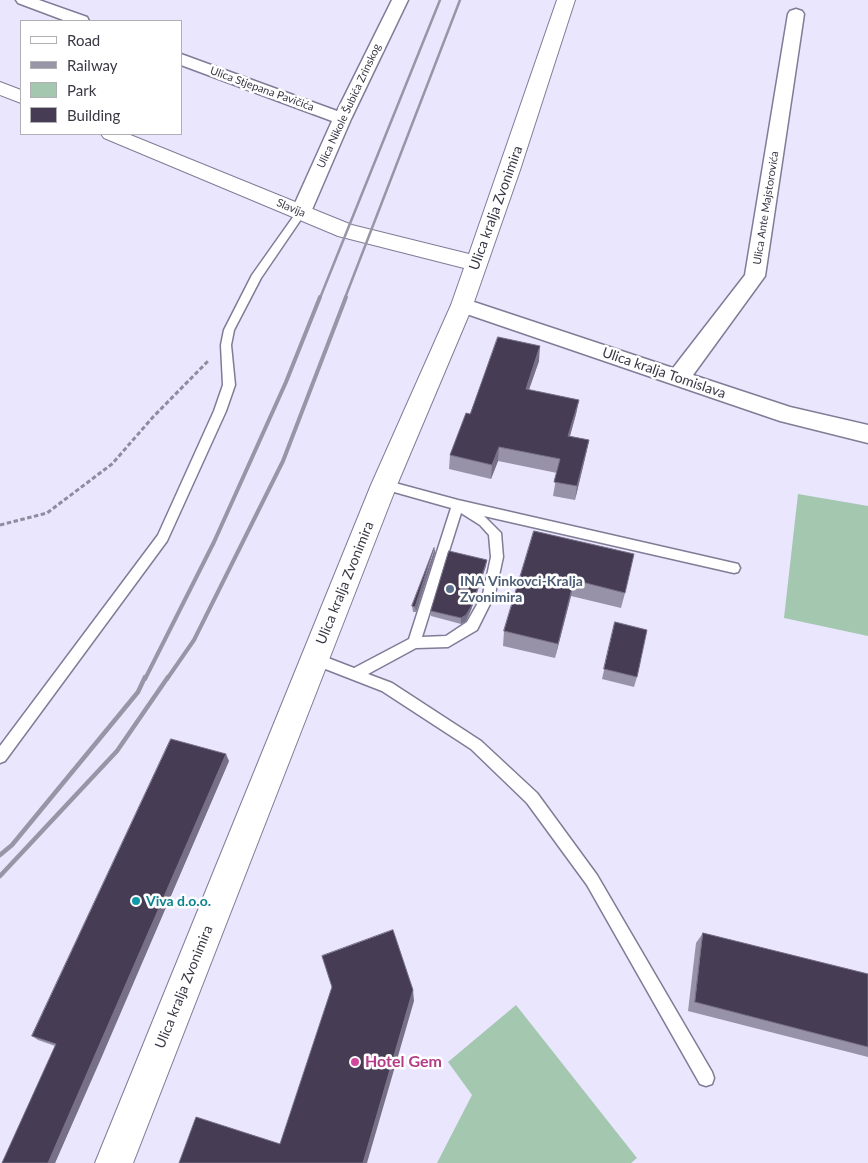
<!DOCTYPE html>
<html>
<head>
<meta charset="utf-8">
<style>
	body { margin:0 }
	#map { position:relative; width:868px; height:1163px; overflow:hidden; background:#e9e6fd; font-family:Lato,sans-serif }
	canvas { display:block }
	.legend { position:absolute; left:20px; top:20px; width:162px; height:115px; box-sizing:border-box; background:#fff; border:1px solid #b0afb4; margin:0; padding:6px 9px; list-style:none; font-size:15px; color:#3a3844 }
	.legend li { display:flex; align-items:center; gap:10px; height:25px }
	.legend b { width:25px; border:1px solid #b0afb4 }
</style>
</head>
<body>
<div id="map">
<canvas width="868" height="1163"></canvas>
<ul class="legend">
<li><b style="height:6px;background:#fff"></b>Road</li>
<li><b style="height:6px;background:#9895a7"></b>Railway</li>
<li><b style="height:14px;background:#a4c7af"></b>Park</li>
<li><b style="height:14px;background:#463d54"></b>Building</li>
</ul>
</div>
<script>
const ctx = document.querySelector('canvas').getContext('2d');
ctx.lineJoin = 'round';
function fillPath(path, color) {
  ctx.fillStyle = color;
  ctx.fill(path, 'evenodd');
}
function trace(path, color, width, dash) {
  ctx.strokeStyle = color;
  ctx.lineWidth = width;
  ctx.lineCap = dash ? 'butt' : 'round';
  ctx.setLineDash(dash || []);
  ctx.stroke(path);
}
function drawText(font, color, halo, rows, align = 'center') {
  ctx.font = font + ' Lato,sans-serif';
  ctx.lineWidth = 5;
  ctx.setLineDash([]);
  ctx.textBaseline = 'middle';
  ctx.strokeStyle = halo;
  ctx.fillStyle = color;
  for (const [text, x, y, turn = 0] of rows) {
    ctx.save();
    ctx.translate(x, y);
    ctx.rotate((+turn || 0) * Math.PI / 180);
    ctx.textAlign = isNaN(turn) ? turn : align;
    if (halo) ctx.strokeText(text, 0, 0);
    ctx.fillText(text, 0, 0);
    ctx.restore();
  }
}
const green = new Path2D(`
	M798,494L868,506V636L784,618Z
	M516,1005L637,1158L631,1163H437L472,1095L448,1062Z`);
const path = new Path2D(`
	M0,525L47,513L112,464L153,417L209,360`);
const lane = new Path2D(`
	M301,209L306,212L261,278L234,330L231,345L235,385L226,411L167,541L5,761L0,763V746L158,535L214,411L223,385L221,345L224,330L252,275L298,210Z
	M384,480L458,500L738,564L740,568L738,572L734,573L484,516L501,533L503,557L495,594L477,630L448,647L416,648L368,674L392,683L481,741L537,793L597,875L712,1072L714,1078L712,1084L706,1086L700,1084L587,885L527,803L471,749L382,691L310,663L308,659L310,655L315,653L354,668L409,639L451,508L380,488L378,485L380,482ZM461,513L480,525L489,535L491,557L483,594L467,622L446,636L422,637Z`);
const street = new Path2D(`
	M16,0H39L87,17L89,21H66L18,3Z
	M392,0H408L351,119L311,212L308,216L301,218L294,216L291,212L332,121L181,65V54L337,111Z
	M796,9L802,11L804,14L765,276L693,375L790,407L868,425V443L780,421L455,310L452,305L455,300L462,298L673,368L745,275L788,14L790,11Z`);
const secondary = new Path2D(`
	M557,0H575L520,170L473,305L397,485L133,1163H95L371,485L451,305L464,268L338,236L104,138L101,134H128L352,225L469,254Z
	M0,82L21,90V103L0,95Z`);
const railFar2 = new Path2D(`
	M320,298L440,0
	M345,298L460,0`);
const railFar1 = new Path2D(`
	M145,679L214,542L286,382L320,297
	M167,679L194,640L283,461L346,297`);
const rail = new Path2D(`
	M0,855L12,845L138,692L145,677
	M0,876L117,751L168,677`);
const wall = new Path2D(`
	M539,361L529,390L579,400L576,414L570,436L589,440L586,454L575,500L553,496L557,473L498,461L491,479L449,469L450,455L470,414Z
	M534,531L625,593L621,608L571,596L555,658L503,646L504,631Z
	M435,553L416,612H413L412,606Z
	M486,566L471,610L466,621L461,624L431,616V611Z
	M615,622L637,677L634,687L602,679Z
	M229,761L55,1163H2L55,1046L38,1040L32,1036Z
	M703,933L868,974V1057L688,1011L696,943Z`);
const shadedWall = new Path2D(`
	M540,346L539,361L524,403L526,389Z
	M579,400L576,414L566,450L568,436Z
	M589,440L586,454L575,500L577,486Z
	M499,447L498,461L491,479L492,465Z
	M435,548V553L416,612L415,607Z
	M487,560L486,566L471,610L466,621L461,624V618Z
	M574,580L571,596L555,658L558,644Z
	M226,754L229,761L100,1061L55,1163H48Z
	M413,990L414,1001L367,1163H363Z`);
const building = new Path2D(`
	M498,337L540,346L526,389L579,400L568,436L589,440L577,486L554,482L560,459L499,447L492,465L450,455L466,413L470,414Z
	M534,531L634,554L625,593L574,580L558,644L504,631Z
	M434,548L415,607L412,606Z
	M449,551L487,560L472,605L466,615L461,618L431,611Z
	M615,622L647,630L637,677L604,669Z
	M171,739L226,754L48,1163H2L56,1044L32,1036Z
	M393,930L413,990L363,1163H179L196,1117L280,1144L332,987L322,956Z
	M703,933L868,974V1047L695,1002Z`);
const markers = [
	[450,589,5,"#5c6f8a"],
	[136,901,5,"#0f9aa8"],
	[355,1062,5,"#d1479c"]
];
const farStreetnames = [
	["Ulica Stjepana Pavičića",262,89,20],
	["Ulica Nikole Šubića Zrinskog",349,106,-65],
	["Slavija",291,208,23],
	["Ulica Ante Majstorovića",766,208,-81]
];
const streetNames = [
	["Ulica kralja Zvonimira",496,208,-70],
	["Ulica kralja Tomislava",664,373,19],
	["Ulica kralja Zvonimira",345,583,-68],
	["Ulica kralja Zvonimira",184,987,-68]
];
const serviceNames = [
	["INA Vinkovci-Kralja",460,581],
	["Zvonimira",460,597]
];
const cultureNames = [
	["Viva d.o.o.",146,901]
];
const nearHotelnames = [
	["Hotel Gem",365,1062]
];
fillPath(green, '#a4c7af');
trace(lane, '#7f7c96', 3);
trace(street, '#7f7c96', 3);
trace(secondary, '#7f7c96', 2);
trace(path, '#8f8c9e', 3, [4.5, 2.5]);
fillPath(lane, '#fff');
fillPath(street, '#fff');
fillPath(secondary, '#fff');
trace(railFar2, '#9895a7', 2.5);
trace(railFar1, '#9895a7', 4);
trace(rail, '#9895a7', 4.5);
fillPath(wall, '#9892a8');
fillPath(shadedWall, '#777087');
fillPath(building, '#463d54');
trace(building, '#777087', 1);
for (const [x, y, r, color] of markers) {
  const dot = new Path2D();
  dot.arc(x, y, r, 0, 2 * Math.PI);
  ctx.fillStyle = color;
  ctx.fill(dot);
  trace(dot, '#fff', 2);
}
drawText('11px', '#3a3844', '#fff', farStreetnames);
drawText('14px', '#3a3844', '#fff', streetNames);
drawText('bold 14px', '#4e5e75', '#fff', serviceNames, 'left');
drawText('bold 14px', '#0d838f', '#fff', cultureNames, 'left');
drawText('bold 16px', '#b23c85', '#fff', nearHotelnames, 'left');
</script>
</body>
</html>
